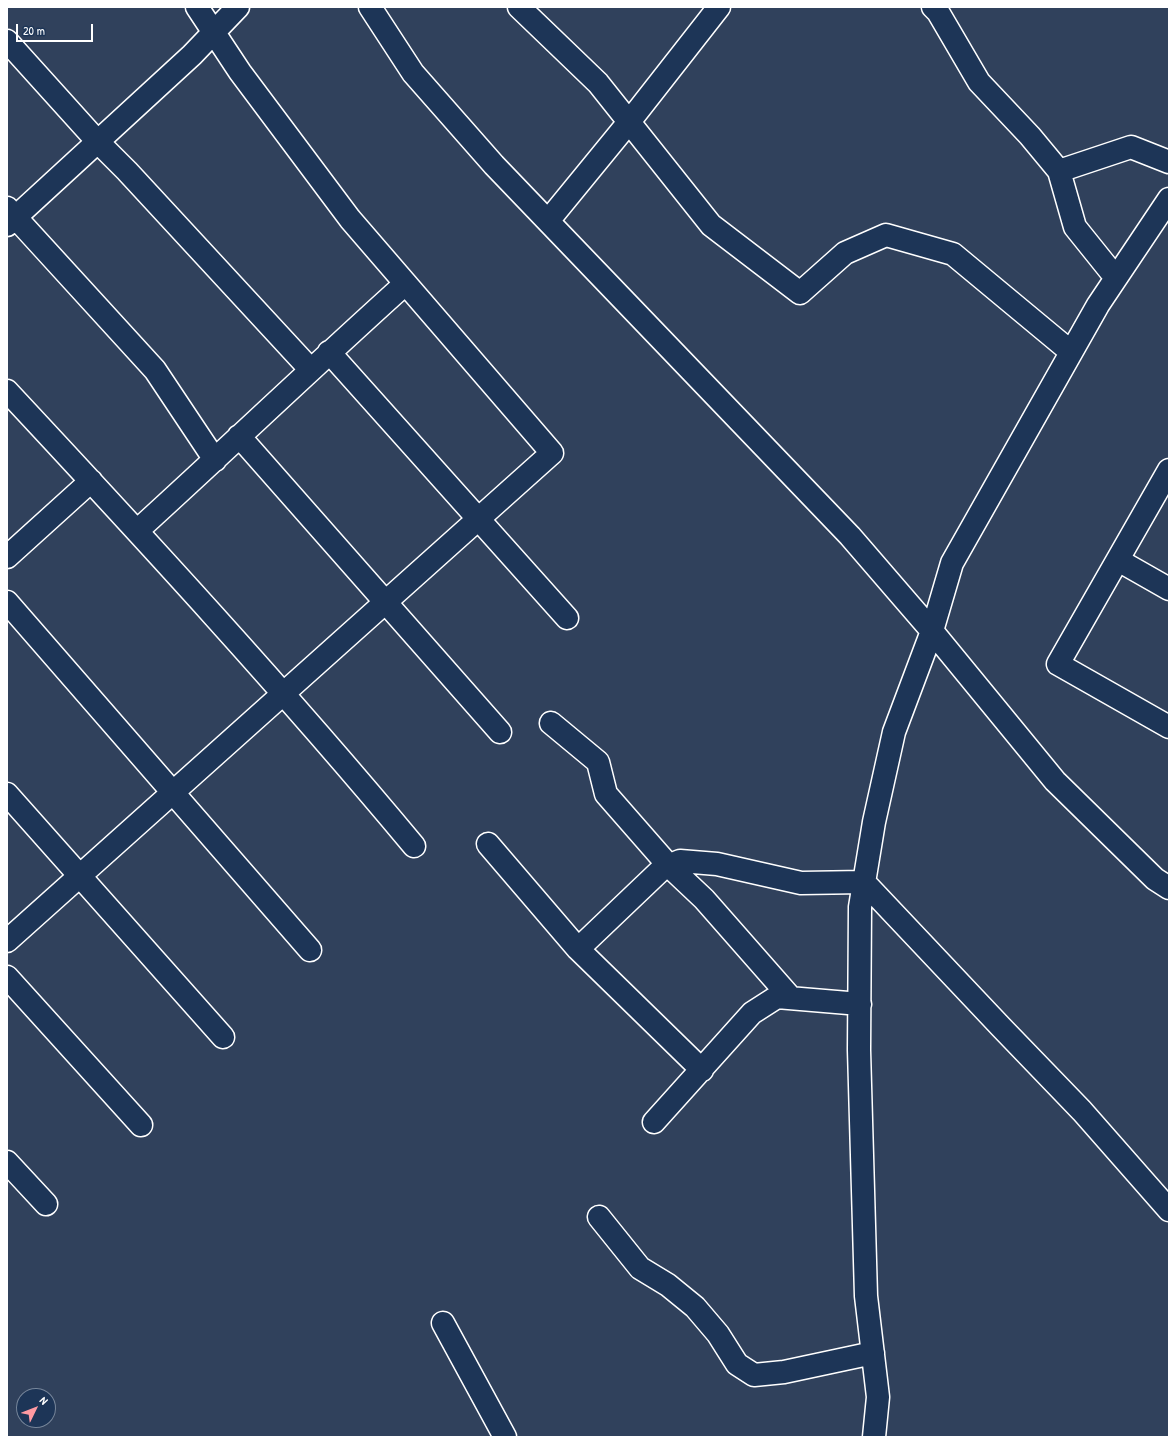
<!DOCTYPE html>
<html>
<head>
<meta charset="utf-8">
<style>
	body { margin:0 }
	#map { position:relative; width:1176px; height:1444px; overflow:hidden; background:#30415c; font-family:"Patrick Hand",sans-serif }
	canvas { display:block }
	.frame { position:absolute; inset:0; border:8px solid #fff; pointer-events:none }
	.north { position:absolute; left:16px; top:1388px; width:40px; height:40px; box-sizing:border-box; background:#1d3557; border:1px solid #77869a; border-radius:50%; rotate:47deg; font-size:11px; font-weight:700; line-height:16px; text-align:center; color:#fff }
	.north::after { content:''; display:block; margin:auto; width:14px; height:18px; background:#ff9aa2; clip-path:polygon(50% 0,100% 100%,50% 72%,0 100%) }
	.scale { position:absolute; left:16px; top:24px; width:77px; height:18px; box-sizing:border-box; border:2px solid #fff; border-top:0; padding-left:5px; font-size:12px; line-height:14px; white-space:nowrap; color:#fff; -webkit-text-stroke:3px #1d3557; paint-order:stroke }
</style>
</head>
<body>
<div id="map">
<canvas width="1176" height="1444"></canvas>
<div class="frame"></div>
<div class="north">N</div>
<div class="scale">20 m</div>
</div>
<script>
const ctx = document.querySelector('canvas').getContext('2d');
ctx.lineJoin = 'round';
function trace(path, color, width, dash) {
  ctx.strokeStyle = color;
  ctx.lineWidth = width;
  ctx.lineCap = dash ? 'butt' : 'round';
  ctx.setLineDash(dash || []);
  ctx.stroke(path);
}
const minor = new Path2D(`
	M370,7L413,73L494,165L850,536L932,631L1055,781L1155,879L1169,888
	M519,7L598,83L711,225L800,293L845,253L886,235L953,254L1071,352
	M933,7L938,12L979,82L1030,136L1059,171L1075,227L1116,278
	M7,41L98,142L127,171L310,369
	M1059,171L1131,147L1169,162
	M7,208L155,370L215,460
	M548,221L629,122L719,7
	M7,225L192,55L238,7
	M329,352L567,618
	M7,391C146,540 284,690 414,846
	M239,436L500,732
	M1169,470L1058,664L1169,727
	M137,531C227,449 315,365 405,284
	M7,557L91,481
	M1118,560L1169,589
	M7,602L310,950
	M551,723L598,762L606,794L669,866L704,899L791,998
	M7,794L223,1037
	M488,844L578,949L702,1070
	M7,941L552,453L350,219L240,72L197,7
	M578,949L663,868L680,861L717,864L801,883L864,882L1001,1027L1082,1111L1169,1210
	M7,977L141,1125
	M654,1122L752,1013L777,997L860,1004
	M7,1162L46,1204
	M599,1217L640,1268L668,1285L695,1307L718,1334L737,1364L754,1375L784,1372L873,1353
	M443,1323L505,1437
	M874,1437L878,1397L866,1296L859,1050L860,907L874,822L894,732L932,631L952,563L1098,305L1169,199`);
trace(minor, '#fff', 25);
trace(minor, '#1d3557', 22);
</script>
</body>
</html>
